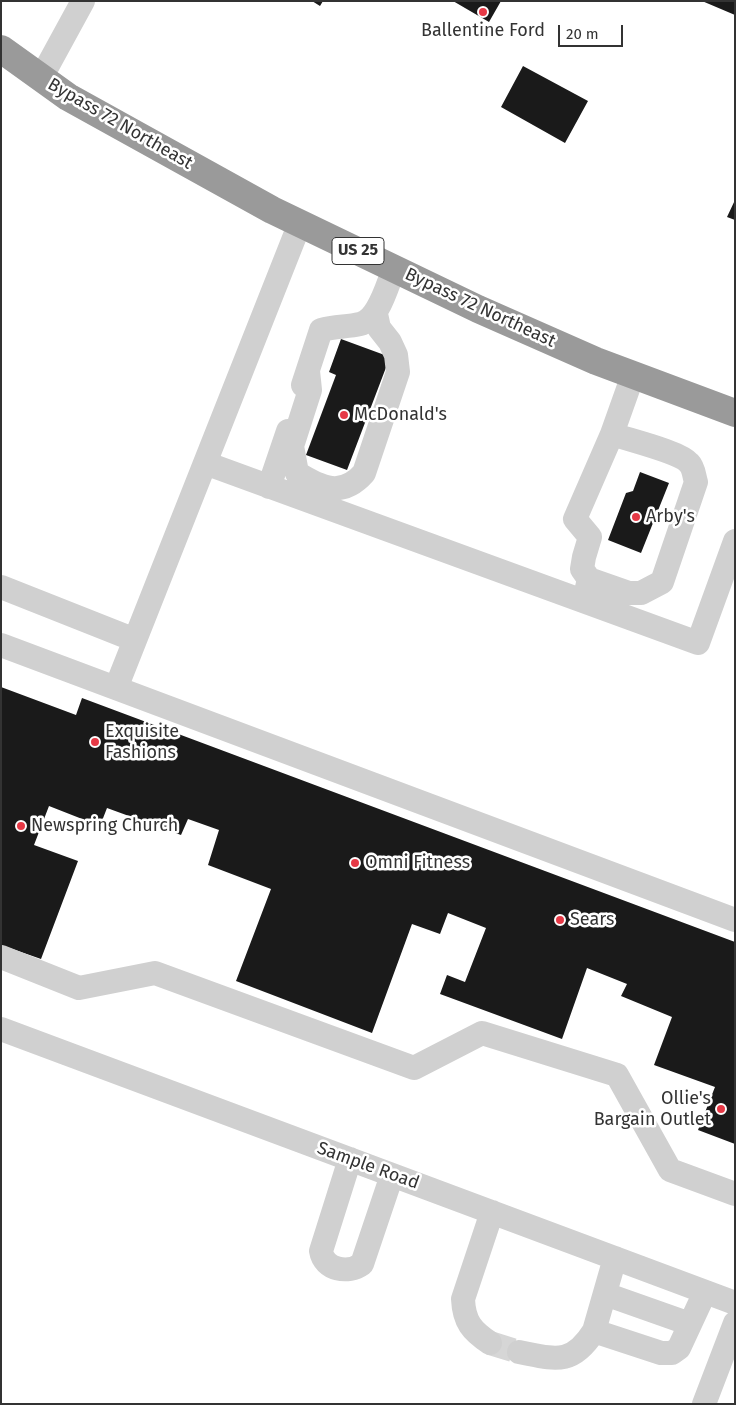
<!DOCTYPE html>
<html>
<head>
<meta charset="utf-8">
<style>
	body { margin:0 }
	#map { position:relative; width:736px; height:1405px; overflow:hidden; background:#fff; font-family:"Fira Sans",sans-serif }
	canvas { display:block }
	.frame { position:absolute; inset:0; border:2px solid #333; pointer-events:none }
	.scale { position:absolute; left:558px; top:25px; width:65px; height:22px; box-sizing:border-box; border:2px solid #333; border-top:0; padding-left:6px; font-size:15px; line-height:18px; white-space:nowrap; color:#333; -webkit-text-stroke:4px #fff; paint-order:stroke }
</style>
</head>
<body>
<div id="map">
<canvas width="736" height="1405"></canvas>
<div class="frame"></div>
<div class="scale">20 m</div>
</div>
<script>
const ctx = document.querySelector('canvas').getContext('2d');
ctx.lineJoin = 'round';
function fillPath(path, color) {
  ctx.fillStyle = color;
  ctx.fill(path, 'evenodd');
}
function trace(path, color, width, dash) {
  ctx.strokeStyle = color;
  ctx.lineWidth = width;
  ctx.lineCap = dash ? 'butt' : 'round';
  ctx.setLineDash(dash || []);
  ctx.stroke(path);
}
function drawText(font, color, halo, rows, align = 'center') {
  ctx.font = font + ' "Fira Sans",sans-serif';
  ctx.lineWidth = 5;
  ctx.setLineDash([]);
  ctx.textBaseline = 'middle';
  ctx.strokeStyle = halo;
  ctx.fillStyle = color;
  for (const [text, x, y, turn = 0] of rows) {
    ctx.save();
    ctx.translate(x, y);
    ctx.rotate((+turn || 0) * Math.PI / 180);
    ctx.textAlign = isNaN(turn) ? turn : align;
    if (halo) ctx.strokeText(text, 0, 0);
    ctx.fillText(text, 0, 0);
    ctx.restore();
  }
}
const building = new Path2D(`
	M312,1H323L320,6Z
	M453,1H501L489,22Z
	M702,1H735V15Z
	M523,66L588,101L565,143L501,107Z
	M735,200V220L727,217Z
	M341,339L390,357L347,470L306,455L336,375L329,372Z
	M640,472L669,483L641,553L608,540L626,493L633,491Z
	M1,687L76,715L82,698L735,942V1144L698,1130L715,1087L654,1065L672,1017L621,996L627,984L587,968L562,1039L440,994L447,975L465,982L486,928L448,913L440,934L412,924L372,1033L236,981L271,889L208,865L219,830L188,819L181,835L107,808L100,826L49,806L34,845L78,861L41,959L1,945Z`);
const minorTunnel = new Path2D(`
	M490,1343L519,1352`);
const minor = new Path2D(`
	M41,78L83,1
	M308,371L310,390L292,446L297,473C321,488 342,498 364,473L398,372L396,355L390,342L379,328L376,314
	M303,385L321,330C335,326 347,327 360,324C379,320 387,285 394,269
	M205,463L698,643L735,541
	M269,487L288,431
	M589,579L582,569L584,557L590,537L575,519L612,434
	M1,587L135,640
	M584,601L589,579L629,593H641L662,582L696,482C694,476 694,468 689,463C680,452 629,440 612,434L633,375
	M1,645L735,920
	M116,688L300,223
	M1,957L79,988L155,973L414,1068L482,1033L617,1075L670,1170L735,1194
	M1,1029L735,1303
	M350,1159L321,1251C324,1270 348,1274 362,1264L392,1175
	M615,1258L594,1331L661,1353H672L679,1348L705,1292
	M605,1294L690,1324
	M490,1343C472,1331 464,1322 463,1299L492,1212
	M519,1352C555,1359 572,1366 594,1331
	M704,1404L735,1323`);
const highway = new Path2D(`
	M1,49L68,97L272,210L478,309L596,361L735,413`);
const markers = [
	[483,12,5,"#e63946"],
	[344,415,5,"#e63946"],
	[636,517,5,"#e63946"],
	[95,742,5,"#e63946"],
	[21,826,5,"#e63946"],
	[355,863,5,"#e63946"],
	[560,920,5,"#e63946"],
	[721,1109,5,"#e63946"]
];
const shields = [
	[358,251,52]
];
const shieldNames = [
	["US 25",358,251]
];
const poiNames = [
	["Ballentine Ford",483,31,"center"],
	["McDonald's",354,415],
	["Arby's",646,517],
	["Exquisite",105,732],
	["Fashions",105,753],
	["Newspring Church",31,826],
	["Omni Fitness",365,863],
	["Sears",570,920],
	["Ollie's",711,1099,"right"],
	["Bargain Outlet",711,1120,"right"]
];
const streetNames = [
	["Bypass 72 Northeast",120,124,30],
	["Bypass 72 Northeast",480,308,25],
	["Sample Road",368,1166,20]
];
fillPath(building, '#1a1a1a');
trace(minorTunnel, '#d6d6d6', 24, [24, 12]);
trace(minor, '#d0d0d0', 24);
trace(highway, '#9a9a9a', 28);
for (const [x, y, r, color] of markers) {
  const dot = new Path2D();
  dot.arc(x, y, r, 0, 2 * Math.PI);
  ctx.fillStyle = color;
  ctx.fill(dot);
  trace(dot, '#fff', 2);
}
for (const [x, y, w] of shields) {
  const box = new Path2D();
  box.roundRect(x - w / 2, y - 13.5, w, 27, 4);
  ctx.fillStyle = '#fff';
  ctx.fill(box);
  trace(box, '#333', 1);
}
drawText('bold 16px', '#333', null, shieldNames);
drawText('18px', '#333', '#fff', poiNames, 'left');
drawText('18px', '#333', '#fff', streetNames);
</script>
</body>
</html>
